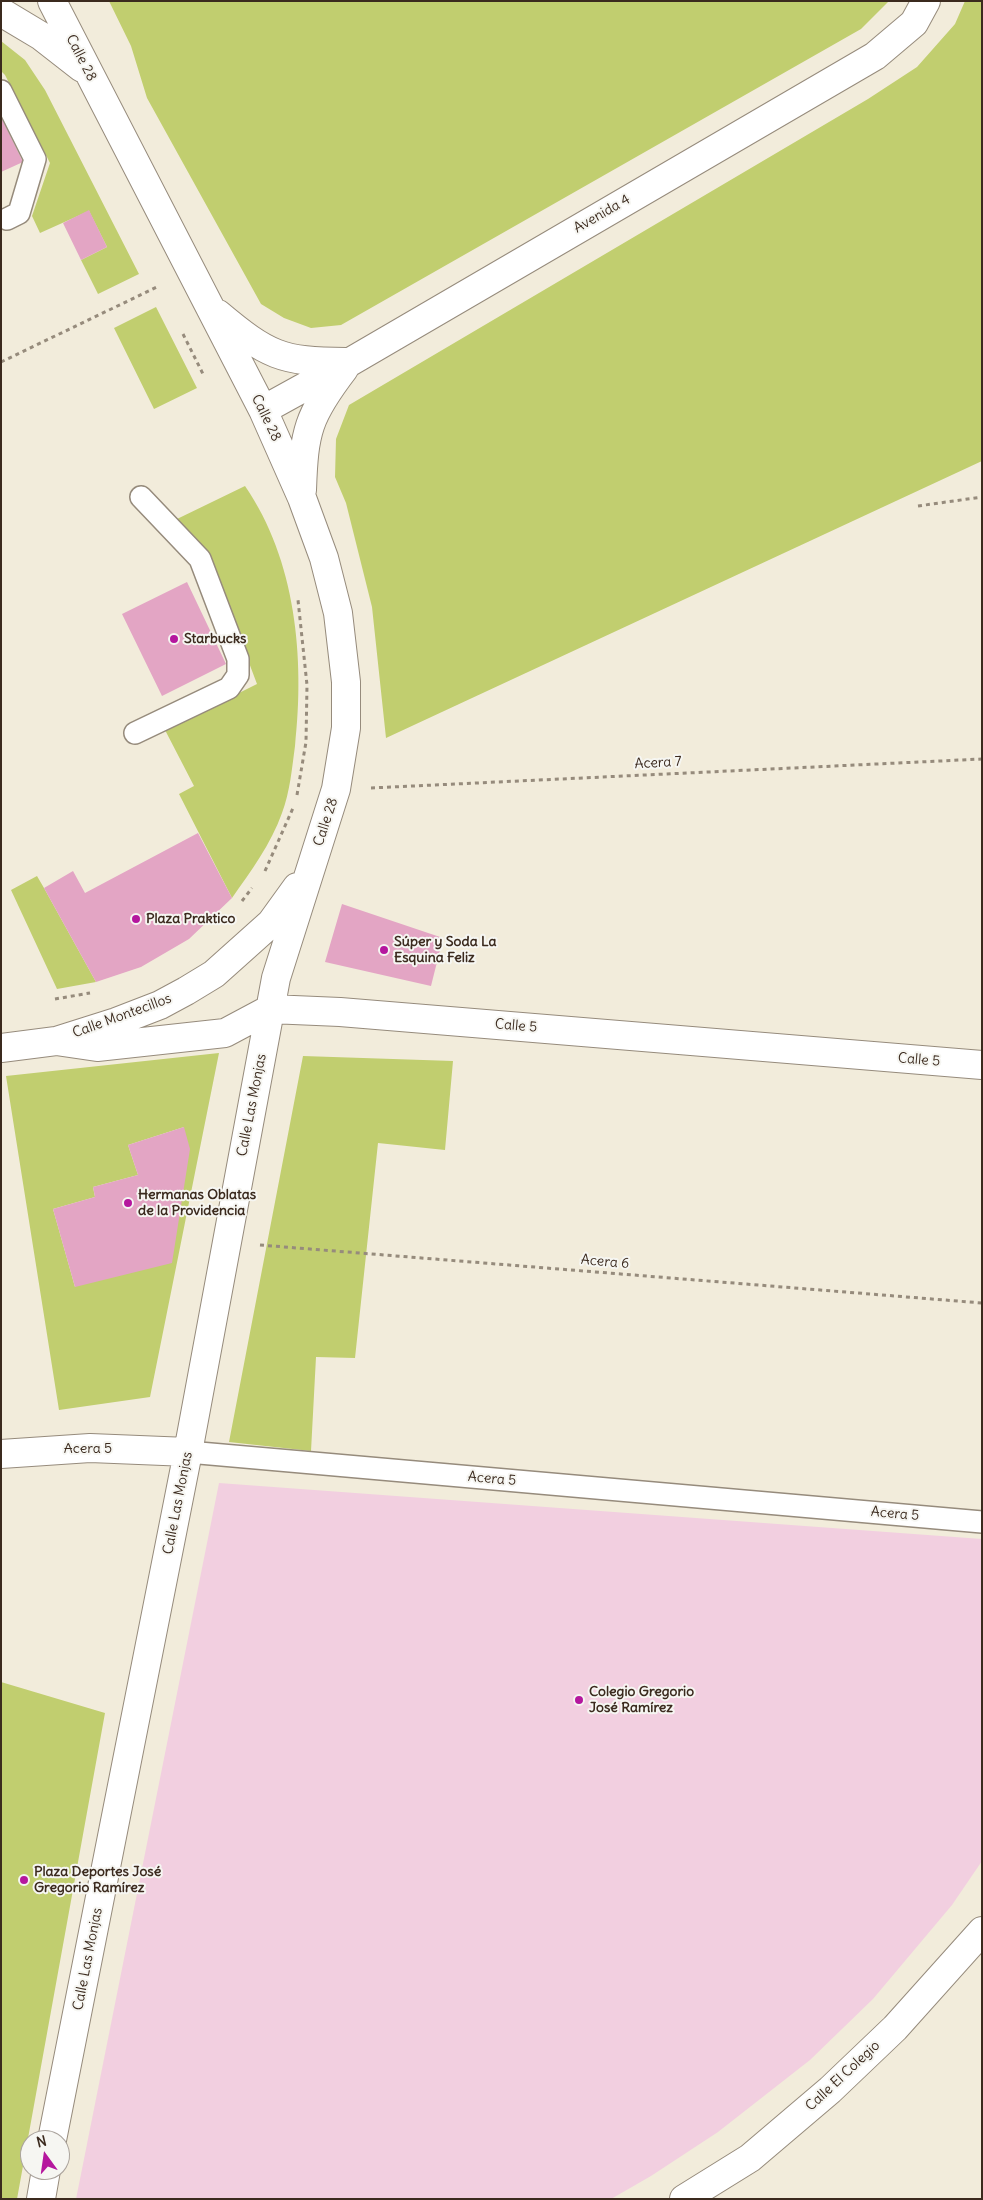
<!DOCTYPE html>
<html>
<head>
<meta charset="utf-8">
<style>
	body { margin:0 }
	#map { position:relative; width:983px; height:2200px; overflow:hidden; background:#f2ecdb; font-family:Delius,sans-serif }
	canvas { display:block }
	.frame { position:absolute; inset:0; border:2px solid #3b2a1e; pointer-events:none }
	.north { position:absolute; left:20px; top:2130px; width:50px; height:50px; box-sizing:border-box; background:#f6f6f2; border:1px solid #aba49d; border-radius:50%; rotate:346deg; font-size:14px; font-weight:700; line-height:20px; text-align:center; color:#3b2a1e }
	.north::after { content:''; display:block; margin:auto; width:18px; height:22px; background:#b5179e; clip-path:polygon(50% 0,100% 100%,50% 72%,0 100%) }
</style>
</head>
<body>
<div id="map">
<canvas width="983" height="2200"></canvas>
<div class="frame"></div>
<div class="north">N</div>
</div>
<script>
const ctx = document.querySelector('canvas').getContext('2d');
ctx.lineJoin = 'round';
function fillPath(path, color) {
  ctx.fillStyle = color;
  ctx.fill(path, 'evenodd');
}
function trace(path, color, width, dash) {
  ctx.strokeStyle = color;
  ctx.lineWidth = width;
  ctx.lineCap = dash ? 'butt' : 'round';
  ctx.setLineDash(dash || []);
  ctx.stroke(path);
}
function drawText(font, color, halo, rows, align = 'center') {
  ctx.font = font + ' Delius,sans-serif';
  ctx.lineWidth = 4;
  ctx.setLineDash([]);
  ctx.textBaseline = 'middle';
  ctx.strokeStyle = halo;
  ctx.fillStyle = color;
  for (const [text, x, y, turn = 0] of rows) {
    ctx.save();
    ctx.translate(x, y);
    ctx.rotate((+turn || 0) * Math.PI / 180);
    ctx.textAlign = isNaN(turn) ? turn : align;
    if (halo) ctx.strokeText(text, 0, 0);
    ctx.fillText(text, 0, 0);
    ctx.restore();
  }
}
const built = new Path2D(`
	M219,1483L982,1539V1861L952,1905L873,1999L810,2060L718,2132L651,2176L611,2199H76Z`);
const green = new Path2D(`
	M109,1H889L861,29L341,325L311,328L284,318L261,304L147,98L131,46Z
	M965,1H982V461L386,738L372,607L346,503L335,477L336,439L349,405L868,99L917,67L955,24Z
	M1,41L25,60L45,90L139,274L98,294L81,260L107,247L89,211L40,233L32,216L50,163L5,75L1,71Z
	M156,307L197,388L154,409L114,328Z
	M245,486C296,560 305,658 295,746C292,768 290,792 282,813C271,844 251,871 232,898L179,794L194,786L165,730L257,684L207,551L177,519Z
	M37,876L44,888L96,982L57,989L11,890Z
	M219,1053L150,1397L59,1410L6,1076ZM184,1127L75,1287L53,1209L95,1197L93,1187L138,1175L128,1145Z
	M303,1056L453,1061L445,1150L378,1143L355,1358L316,1357L311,1451L229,1442Z
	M1,1682L105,1713L17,2199H1Z`);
const building = new Path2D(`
	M1,117L23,162L1,172Z
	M89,210L107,247L81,260L63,223Z
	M187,582L226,664L162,696L122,614Z
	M198,833L232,898L189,939L141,967L96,982L44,888L73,871L85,893Z
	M342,904L443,938L431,986L325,962Z
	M184,1127L190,1149L172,1263L75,1287L53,1209L95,1197L93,1187L138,1175L128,1145Z`);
const path = new Path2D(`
	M183,334L203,374
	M1,362L159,286
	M918,506L982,497
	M371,788L982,759
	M297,795L306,742L307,685L298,600
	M265,871L293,808
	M242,901L252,888
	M55,999L90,993
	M260,1245L982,1303`);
const lane = new Path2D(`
	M1,91L35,159L19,213L7,219
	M135,733L229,688L238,675V659L200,559L141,497
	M188,1452L982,1522`);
const street = new Path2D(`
	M52,1L263,410L302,498L324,558L338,613L346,682V728L336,789L276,978L188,1452L52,2140
	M1,12L41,36L82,68
	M218,314C267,355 281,362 346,362
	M263,410L350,362L875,56L914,23L926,1
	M302,490C304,431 308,416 344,369
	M56,1041L97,1047L225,1033L270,1009L340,1012L982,1065
	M1,1048L56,1041L116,1022L160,1005L186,991L214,974L271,923L297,887
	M1,1454L90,1448L188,1452
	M41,2199L46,2170
	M684,2199L750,2158L830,2090L895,2028L982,1931`);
const markers = [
	[174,639,5,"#b5179e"],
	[136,919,5,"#b5179e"],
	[384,950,5,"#b5179e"],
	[128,1203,5,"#b5179e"],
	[579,1700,5,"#b5179e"],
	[24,1880,5,"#b5179e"]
];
const streetNames = [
	["Calle 28",81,58,63],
	["Avenida 4",602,214,-30],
	["Calle 28",266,418,64],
	["Acera 7",658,763,-3],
	["Calle 28",326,822,-72],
	["Calle Montecillos",122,1016,-20],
	["Calle 5",516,1026,5],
	["Calle 5",919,1060,5],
	["Calle Las Monjas",252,1105,-79],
	["Acera 6",605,1262,5],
	["Acera 5",88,1449],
	["Acera 5",492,1479,5],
	["Calle Las Monjas",178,1503,-79],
	["Acera 5",895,1514,5],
	["Calle Las Monjas",88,1959,-79],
	["Calle El Colegio",843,2076,-43]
];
const poiNames = [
	["Starbucks",184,639],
	["Plaza Praktico",146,919],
	["Súper y Soda La",394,942],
	["Esquina Feliz",394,958],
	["Hermanas Oblatas",138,1195],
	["de la Providencia",138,1211],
	["Colegio Gregorio",589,1692],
	["José Ramírez",589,1708],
	["Plaza Deportes José",34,1872],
	["Gregorio Ramírez",34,1888]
];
fillPath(built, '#f2cfe0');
fillPath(green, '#c1ce6f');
fillPath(building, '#e3a5c4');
trace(lane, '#968b7c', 24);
trace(street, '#968b7c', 30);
trace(path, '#968b7c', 3, [4, 4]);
trace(lane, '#fff', 21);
trace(street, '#fff', 28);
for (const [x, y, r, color] of markers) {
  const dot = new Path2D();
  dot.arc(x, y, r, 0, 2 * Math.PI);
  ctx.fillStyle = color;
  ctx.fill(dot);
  trace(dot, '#f6f6f2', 2);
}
drawText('14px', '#3b2a1e', '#f6f6f2', streetNames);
drawText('bold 14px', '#3b2a1e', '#f6f6f2', poiNames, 'left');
</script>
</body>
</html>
